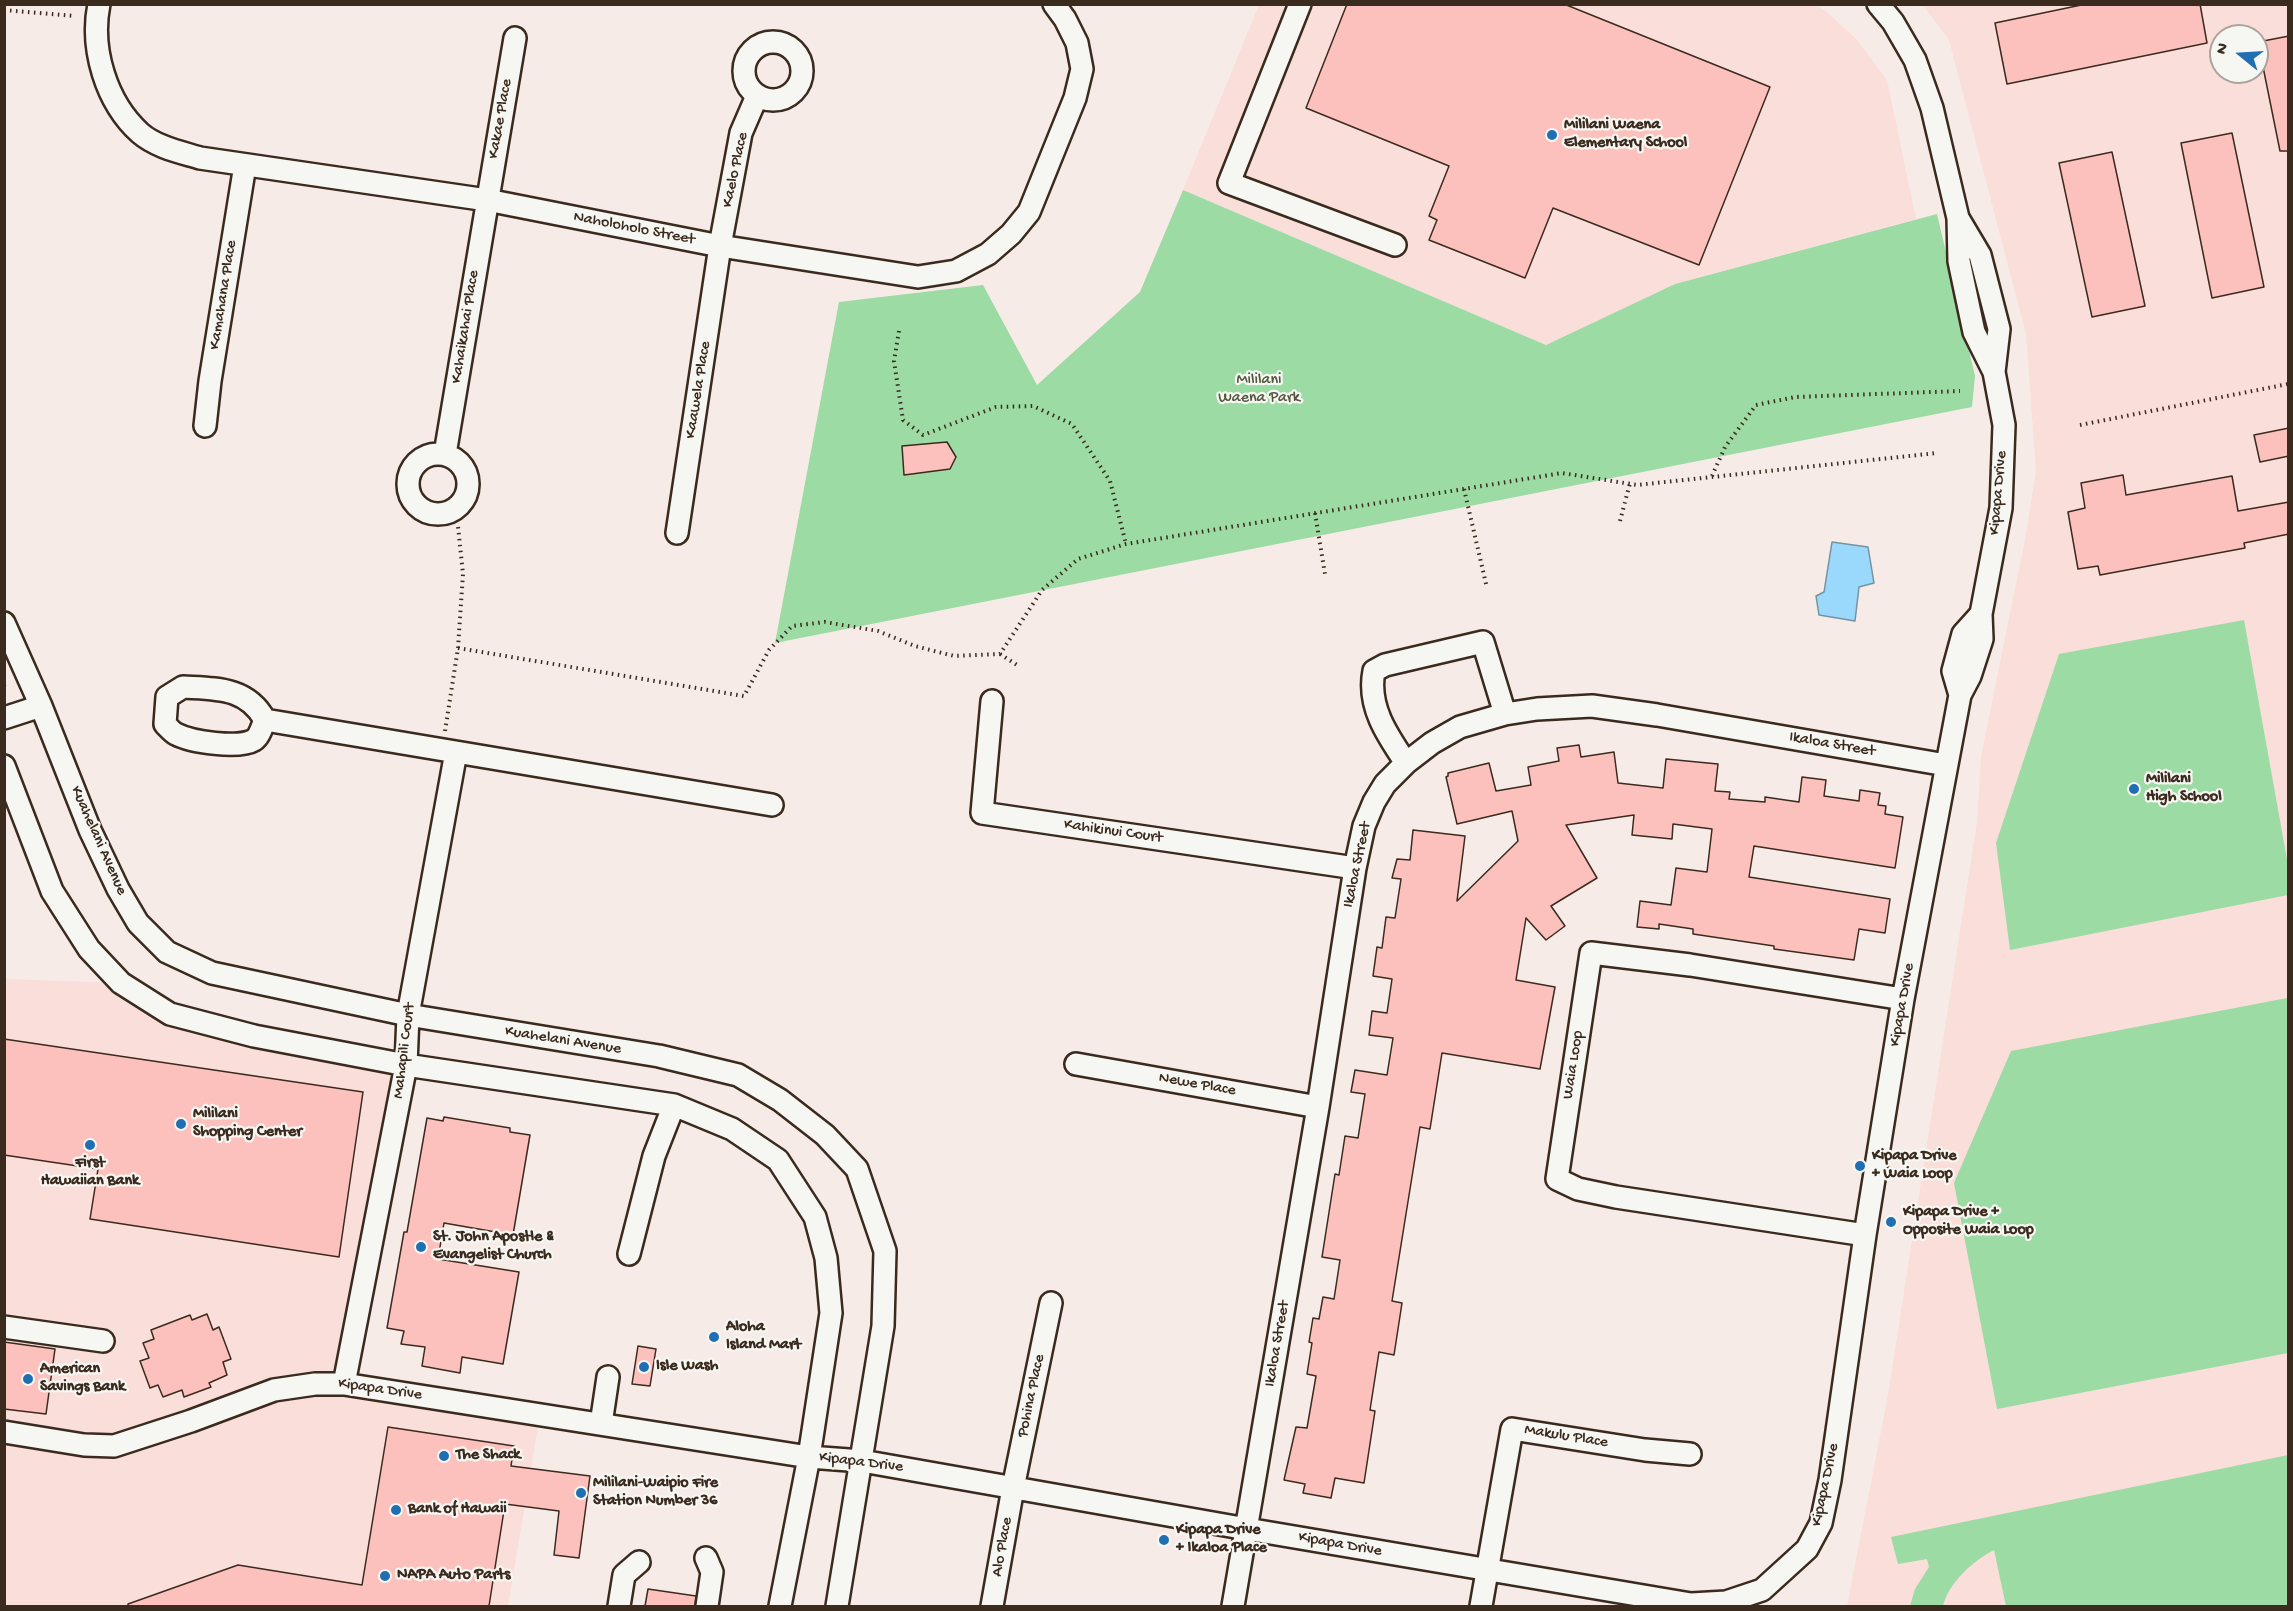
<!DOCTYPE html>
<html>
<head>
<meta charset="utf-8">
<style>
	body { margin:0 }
	#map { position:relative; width:2293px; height:1611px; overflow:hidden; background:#f7ebe7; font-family:"Gochi Hand",sans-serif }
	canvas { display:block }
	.frame { position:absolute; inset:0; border:6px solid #3b2a1e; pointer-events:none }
	.north { position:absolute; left:2209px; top:24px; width:60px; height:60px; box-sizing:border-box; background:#f6f6f2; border:2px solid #aba49d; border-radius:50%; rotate:288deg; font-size:16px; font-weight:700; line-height:24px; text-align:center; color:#3b2a1e }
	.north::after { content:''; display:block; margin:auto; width:21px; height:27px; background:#1f6fb2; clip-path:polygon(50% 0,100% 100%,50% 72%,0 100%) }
</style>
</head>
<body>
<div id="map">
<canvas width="2293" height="1611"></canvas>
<div class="frame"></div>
<div class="north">N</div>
</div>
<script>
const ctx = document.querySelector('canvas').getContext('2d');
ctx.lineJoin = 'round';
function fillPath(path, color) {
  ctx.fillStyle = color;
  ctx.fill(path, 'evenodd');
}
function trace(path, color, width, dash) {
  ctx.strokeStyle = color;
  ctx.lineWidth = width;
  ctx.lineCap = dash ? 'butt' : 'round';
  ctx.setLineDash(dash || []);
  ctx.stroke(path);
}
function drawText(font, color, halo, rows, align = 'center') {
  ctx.font = font + ' "Gochi Hand",sans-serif';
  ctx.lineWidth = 4.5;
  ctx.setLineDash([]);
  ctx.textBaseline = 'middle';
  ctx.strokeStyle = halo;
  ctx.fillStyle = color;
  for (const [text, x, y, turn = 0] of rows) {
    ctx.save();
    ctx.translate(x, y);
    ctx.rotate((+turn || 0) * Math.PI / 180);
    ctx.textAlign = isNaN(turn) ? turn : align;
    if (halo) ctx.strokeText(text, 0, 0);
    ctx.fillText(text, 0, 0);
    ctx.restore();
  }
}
const built = new Path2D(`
	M1815,4L1827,12L1856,39L1887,80L1916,219L1675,284L1546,345L1183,190L1259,5Z
	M1923,5H2288V1606H1847L1888,1395L1977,822L1981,756L2025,540L2036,471L2026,334L1949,40ZM2221,36H2257V72H2221Z
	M5,979L121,983L155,1005L406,1065L344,1384L540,1414L508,1606H5Z`);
const green = new Path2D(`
	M1183,190L1546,345L1675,284L1937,214L1975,376L1972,407L775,643L839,302L983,285L1037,385L1140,292Z
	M2244,620L2288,865V895L2010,950L1996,843L2059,654Z
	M2287,998L2288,1009V1353L1997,1409L1954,1183L2011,1051Z
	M2288,1455V1606H2006L1994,1550C1973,1561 1949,1582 1943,1606H1910L1915,1589L1929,1567L1927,1559L1898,1564L1891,1537Z`);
const water = new Path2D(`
	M1832,542L1868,547L1874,583L1859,587L1855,621L1819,615L1816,596L1824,592Z`);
const building = new Path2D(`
	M1347,4H1564L1770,87L1699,265L1553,208L1525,278L1429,240L1437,220L1429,216L1449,166L1306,108Z
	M2086,4H2200L2207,43L2007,84L1995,23Z
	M2289,36V151H2280L2258,42Z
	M2232,133L2264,287L2212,298L2181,143Z
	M2112,152L2145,306L2092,317L2059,163Z
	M2289,428V456L2260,462L2254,435Z
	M947,442L956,457L950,469L904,475L902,446Z
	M2123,475L2126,495L2232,476L2238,511L2289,502V534L2244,543L2245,548L2100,575L2098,566L2078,569L2068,512L2085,508L2081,483Z
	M1579,745L1581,757L1614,752L1618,783L1663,788L1666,759L1718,764L1715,791L1730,792L1729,799L1765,802V797L1799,802L1802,777L1826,780L1824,796L1859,801L1860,790L1880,793L1878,805L1886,806L1885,814L1903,817L1895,868L1754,846L1749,877L1890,899L1885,933L1859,929L1854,960L1774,949V946L1693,934V929L1659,924V929L1637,927L1640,901L1671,905L1676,868L1707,872L1712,829L1673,824L1672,839L1632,835L1634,815L1566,825L1597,878L1551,906L1565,926L1546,940L1526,918L1516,980L1555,987L1540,1069L1442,1053L1430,1129L1420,1127L1392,1301L1402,1303L1394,1355L1379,1352L1370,1410L1375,1411L1364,1483L1335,1478L1331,1498L1303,1493L1305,1484L1284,1480L1296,1427L1307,1428L1316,1376L1307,1374L1312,1343L1309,1342L1313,1318L1319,1319L1323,1297L1334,1299L1340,1260L1322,1257L1335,1174L1339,1175L1345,1136L1358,1138L1365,1094L1351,1092L1355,1070L1387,1075L1393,1038L1369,1035L1372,1011L1387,1013L1392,979L1373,976L1377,947L1382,948L1386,917L1395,918L1401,879L1392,878L1397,859L1410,860L1413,830L1465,836L1457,901L1518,841L1512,811L1457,824L1446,777L1448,776V773L1489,763L1496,791L1531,785L1528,767L1559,761L1557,748Z
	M4,1039L363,1092L339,1257L90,1219L98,1169L4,1155Z
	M444,1117L510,1128V1132L530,1135L513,1235L444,1223L438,1259L519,1272L503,1364L462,1357L460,1373L422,1366L425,1347L401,1344L404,1331L387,1328L404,1232H407L427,1118L443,1121Z
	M207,1314L213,1330L219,1327L231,1359L223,1362L227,1375L209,1383L211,1387L184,1397L182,1390L163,1397L158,1385L150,1388L140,1361L149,1358L143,1343L154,1339L151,1330L190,1315L192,1320Z
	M4,1342L55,1349L46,1414L4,1409Z
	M638,1346L656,1349L650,1386L632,1384Z
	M388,1427L514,1446L511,1466L590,1476L579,1558L554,1555L559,1511L505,1504L489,1606H128V1604L238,1565L362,1585Z
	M648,1589L696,1596L695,1606H645Z`);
const path = new Path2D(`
	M4,10L75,16
	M899,331L894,361L903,420L923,435L996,407L1033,406L1072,424L1110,481L1126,544
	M2080,425L2288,384
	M1712,476L1725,447L1756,405L1795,397L1960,391
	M1464,489L1487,588
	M1315,513L1325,574
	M1620,521L1630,483
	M458,648L744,696L769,650L792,626L825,622L878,631L915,646L954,656L1000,654L1042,590L1078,559L1126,544L1562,473L1637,485L1937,453
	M1000,654L1017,665
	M4,685L5,684
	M445,731L458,648L463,574L458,526`);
const minor = new Path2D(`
	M99,4C90,49 106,102 140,133C156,147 180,152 200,158L487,200L720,246L918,277L956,271L988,254L1011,234L1029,212L1075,98L1082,69L1077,43L1065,19L1054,4
	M1300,4L1229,183L1395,245
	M1878,4L1893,22L1915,60L1932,108L1958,218L1959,261L1974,332L1994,372
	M744 71a29 29 0 1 1 58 0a29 29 0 1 1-58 0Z
	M205,426L210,381L245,165
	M408 484a30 30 0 1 1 60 0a30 30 0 1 1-60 0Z
	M445,454L515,38
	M677,533L720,246L741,133L757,96
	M4,623L41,706L90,830L118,889L138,923L167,952L212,973L408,1015L659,1056L738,1075L780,1100L825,1135L857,1169L885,1251L883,1326L837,1606
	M183,687C216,689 247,687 265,720C262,726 260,736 254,740C239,749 191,742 176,734C172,732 169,728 165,724L167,697Z
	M1960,695L1953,671L1963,634L1981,614
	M992,701L982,813L1355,868
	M4,718L41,706
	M265,720L772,805
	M1406,763C1387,735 1367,706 1374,671L1385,665L1483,642L1505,714
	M4,766L52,891L89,949L121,983L170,1014L254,1036L406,1065L674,1105L732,1129L778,1160L815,1217L826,1258L831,1313L809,1457L780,1606
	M1076,1064L1318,1107
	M1865,1235L1616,1197L1578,1189L1557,1179L1591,953L1690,965L1903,999
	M629,1254L654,1156L674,1105
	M4,1327L103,1341
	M344,1384L406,1065L408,1015L456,752
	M601,1424L608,1377
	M4,1432L84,1445L114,1446L191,1421L274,1390L315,1384H344L809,1457L862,1461L1247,1529L1691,1604L1726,1602L1762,1590L1807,1549L1821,1523L1830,1480L1865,1235L1903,999L1960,695L1970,676L1982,639L1981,614L2001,508L2004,425L1994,372L1999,329L1980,255L1958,218
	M706,1558L712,1572L707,1606
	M619,1606L624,1575L639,1562
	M992,1606L1013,1488L1051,1303
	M1233,1606L1318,1107L1355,868L1364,826L1374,802L1385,784L1406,763L1432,743L1460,727L1505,714L1537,709L1592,706L1657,715L1946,765
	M1481,1606L1512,1429L1645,1450L1690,1454`);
const markers = [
	[1552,135,6,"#1f6fb2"],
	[2134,789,6,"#1f6fb2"],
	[181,1124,6,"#1f6fb2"],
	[90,1145,6,"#1f6fb2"],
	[1860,1166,6,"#1f6fb2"],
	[1891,1222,6,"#1f6fb2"],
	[421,1247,6,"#1f6fb2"],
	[714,1337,6,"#1f6fb2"],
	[644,1367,6,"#1f6fb2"],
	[28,1379,6,"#1f6fb2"],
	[444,1456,6,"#1f6fb2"],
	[581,1493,6,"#1f6fb2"],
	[396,1510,6,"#1f6fb2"],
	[1164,1540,6,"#1f6fb2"],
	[385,1576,6,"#1f6fb2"]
];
const streetNames = [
	["Kakae Place",501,119,-80],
	["Kaelo Place",736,170,-78],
	["Naholoholo Street",634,229,11],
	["Kamahana Place",224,295,-81],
	["Kahaikahai Place",466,327,-81],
	["Kaawela Place",699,390,-81],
	["Kipapa Drive",1999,493,-85],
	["Ikaloa Street",1832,745,10],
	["Kahikinui Court",1113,832,8],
	["Kuahelani Avenue",98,841,66],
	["Ikaloa Street",1358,865,-78],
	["Kipapa Drive",1903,1005,-80],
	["Kuahelani Avenue",563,1041,9],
	["Mahapili Court",405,1051,-83],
	["Waia Loop",1574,1065,-81],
	["Newe Place",1197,1085,10],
	["Ikaloa Street",1278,1344,-80],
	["Kipapa Drive",380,1390,8],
	["Pohina Place",1032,1396,-78],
	["Makulu Place",1566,1437,9],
	["Kipapa Drive",861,1463,7],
	["Kipapa Drive",1826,1485,-78],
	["Kipapa Drive",1340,1545,10],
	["Alo Place",1003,1547,-80]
];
const poiNames = [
	["Mililani Waena",1564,126],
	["Elementary School",1564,144],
	["Mililani",2146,780],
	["High School",2146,798],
	["Mililani",193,1115],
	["Shopping Center",193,1133],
	["Kipapa Drive",1872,1157],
	["+ Waia Loop",1872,1175],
	["First",90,1164,"center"],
	["Hawaiian Bank",90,1182,"center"],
	["Kipapa Drive +",1903,1213],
	["Opposite Waia Loop",1903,1231],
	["St. John Apostle &",433,1238],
	["Evangelist Church",433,1256],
	["Aloha",726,1328],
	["Island Mart",726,1346],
	["Isle Wash",656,1367],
	["American",40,1370],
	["Savings Bank",40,1388],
	["The Shack",456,1456],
	["Mililani-Waipio Fire",593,1484],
	["Station Number 36",593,1502],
	["Bank of Hawaii",408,1510],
	["Kipapa Drive",1176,1531],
	["+ Ikaloa Place",1176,1549],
	["NAPA Auto Parts",397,1576]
];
const parkNames = [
	["Mililani",1259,381],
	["Waena Park",1259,399]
];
fillPath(built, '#f9deda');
fillPath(green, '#9cdba3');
fillPath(water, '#9bd9fc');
trace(water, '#7593a3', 1.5);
fillPath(building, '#fdc1bd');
trace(building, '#3b2a1e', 1.5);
trace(minor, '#3b2a1e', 26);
trace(path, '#3b2a1e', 4, [1.5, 4.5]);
trace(minor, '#f6f6f2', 21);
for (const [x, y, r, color] of markers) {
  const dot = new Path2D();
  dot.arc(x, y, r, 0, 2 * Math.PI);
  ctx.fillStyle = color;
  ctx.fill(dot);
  trace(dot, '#f6f6f2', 2);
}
drawText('16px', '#3b2a1e', '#f6f6f2', streetNames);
drawText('bold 16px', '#3b2a1e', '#f6f6f2', poiNames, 'left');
drawText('16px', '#53563f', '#f6f6f2', parkNames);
</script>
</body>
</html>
